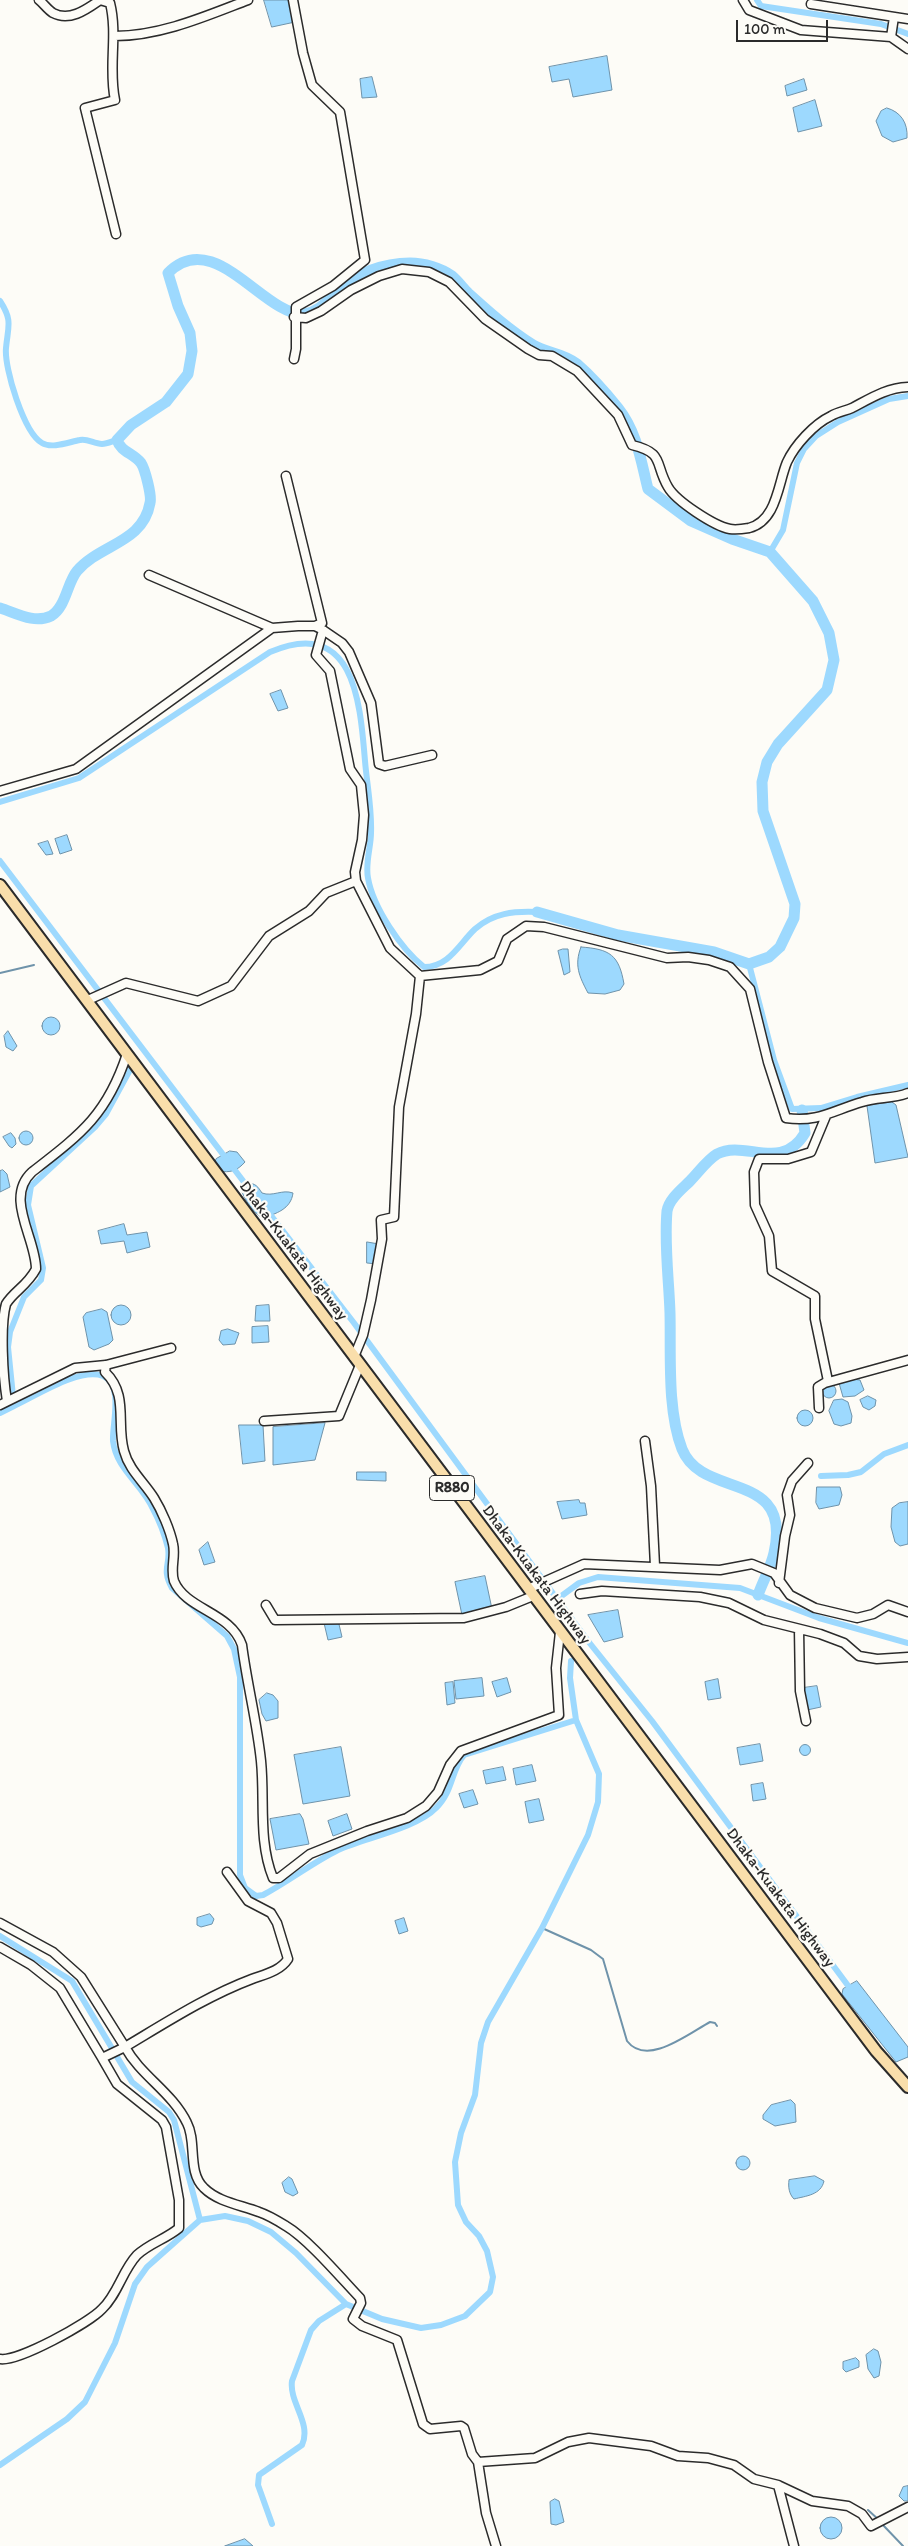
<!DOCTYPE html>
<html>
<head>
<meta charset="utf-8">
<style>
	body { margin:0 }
	#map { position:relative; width:908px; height:2546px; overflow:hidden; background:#fdfcf7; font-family:Itim,sans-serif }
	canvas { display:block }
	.scale { position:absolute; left:736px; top:20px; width:92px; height:22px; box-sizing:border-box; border:2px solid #2b2b2b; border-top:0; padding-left:6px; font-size:15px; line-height:18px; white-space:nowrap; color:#2b2b2b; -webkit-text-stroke:4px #fdfcf7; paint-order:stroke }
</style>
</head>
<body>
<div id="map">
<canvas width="908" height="2546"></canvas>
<div class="scale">100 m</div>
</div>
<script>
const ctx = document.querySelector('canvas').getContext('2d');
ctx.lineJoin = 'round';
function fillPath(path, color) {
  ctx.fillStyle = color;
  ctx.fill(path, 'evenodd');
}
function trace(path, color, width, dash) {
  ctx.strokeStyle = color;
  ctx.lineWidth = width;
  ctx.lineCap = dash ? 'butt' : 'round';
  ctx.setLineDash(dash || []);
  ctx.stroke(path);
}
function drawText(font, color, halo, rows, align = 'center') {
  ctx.font = font + ' Itim,sans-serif';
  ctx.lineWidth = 4.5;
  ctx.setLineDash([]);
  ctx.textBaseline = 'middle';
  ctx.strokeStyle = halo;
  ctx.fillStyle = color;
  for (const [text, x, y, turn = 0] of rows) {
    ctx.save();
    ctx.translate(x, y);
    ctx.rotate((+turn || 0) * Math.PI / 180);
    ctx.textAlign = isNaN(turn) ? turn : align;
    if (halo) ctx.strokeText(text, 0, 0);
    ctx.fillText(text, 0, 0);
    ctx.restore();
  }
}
const water = new Path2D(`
	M264,0H289L295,22L272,27Z
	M607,56L612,90L573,97L569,79L552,82L549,67Z
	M372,77L377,97L362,98L360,79Z
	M804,79L807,90L787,96L785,86Z
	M815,100L822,126L798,132L793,108Z
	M887,108C901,112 908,123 907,138L893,142L882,136L876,121L881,111Z
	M281,690L288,708L278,711L270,694Z
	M67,835L72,850L60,854L55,839Z
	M48,841L53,854L46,855L38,844Z
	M581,947C610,949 619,955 624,984L620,990L605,994L588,993C579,976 574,965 581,947Z
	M563,949H568L570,972L564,975L558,951Z
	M42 1026a9 9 0 1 1 18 0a9 9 0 1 1-18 0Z
	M8,1031L17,1046L13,1051L6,1047L4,1036Z
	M892,1102L896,1105L908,1157L875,1163L867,1106Z
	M19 1138a7 7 0 1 1 14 0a7 7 0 1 1-14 0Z
	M11,1133L15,1138L16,1144L12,1148L9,1146L3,1137Z
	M230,1151L237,1152L245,1162C237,1171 230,1173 219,1171L214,1164L216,1159Z
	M3,1170L7,1174L10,1187L0,1192V1171Z
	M247,1183C256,1183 258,1187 262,1193C273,1197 282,1189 293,1193C291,1209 276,1214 262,1218C252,1211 242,1197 240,1185Z
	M124,1224L127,1235L147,1232L150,1247L127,1253L124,1241L101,1244L98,1231Z
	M367,1242L379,1244L377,1264L367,1263Z
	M269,1305L270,1321H255L256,1306Z
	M111 1315a10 10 0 1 1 20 0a10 10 0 1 1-20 0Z
	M102,1309L107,1312L113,1340L109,1344L94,1350L89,1347L83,1317L86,1313Z
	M268,1326L269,1342L252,1343V1327Z
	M228,1329L239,1333L235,1344L223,1345L219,1340L221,1331Z
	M851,1379L860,1380L864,1390L855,1396L843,1397L839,1383Z
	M822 1391a7 7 0 1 1 14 0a7 7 0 1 1-14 0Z
	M868,1396L876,1400L875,1406L869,1410L863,1407L860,1400Z
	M834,1400L842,1399L848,1402L852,1416L851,1423L841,1426L834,1424L829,1411Z
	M797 1418a8 8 0 1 1 16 0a8 8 0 1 1-16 0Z
	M325,1423L315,1460L273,1465V1427Z
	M239,1425H263L265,1461L243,1464Z
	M357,1472H386V1481L357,1480Z
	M817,1487H840L842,1495L839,1505L819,1509L816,1503Z
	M579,1500L580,1503H585L587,1515L562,1519L557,1502Z
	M908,1502V1544L900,1546L895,1542L891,1527L892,1508L899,1503Z
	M208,1542L215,1562L204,1565L199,1550Z
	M485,1576L492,1609L462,1615L455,1582Z
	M618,1610L623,1637L604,1642L588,1615Z
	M338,1620L342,1637L328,1640L324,1623Z
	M482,1678L484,1696L456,1699L454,1681Z
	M507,1678L511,1692L497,1697L492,1682Z
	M718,1679L721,1698L708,1700L705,1682Z
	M453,1682L455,1703L447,1705L445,1683Z
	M817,1686L821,1707L807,1710L803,1688Z
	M267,1693L273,1695L278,1701V1718L266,1721L262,1714L259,1700Z
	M760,1744L763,1761L740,1765L737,1748Z
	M799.5 1750a5.5 5.5 0 1 1 11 0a5.5 5.5 0 1 1-11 0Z
	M341,1747L350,1796L303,1804L294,1755Z
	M532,1765L536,1781L516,1785L513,1769Z
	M503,1767L506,1780L486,1784L483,1771Z
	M763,1783L766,1799L753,1801L751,1785Z
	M473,1790L478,1804L464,1808L459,1794Z
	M539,1799L544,1820L529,1823L525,1802Z
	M300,1814L303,1819L309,1844L276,1850L270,1819Z
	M347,1814L352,1829L333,1836L328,1821Z
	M210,1914L214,1919L212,1924L201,1927L197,1925V1918Z
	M404,1918L408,1931L399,1934L395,1921Z
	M857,1981L908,2047V2057L896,2062L842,1994L843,1989Z
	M791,2100L795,2104L796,2122L775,2126L763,2119V2115L771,2105Z
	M736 2163a7 7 0 1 1 14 0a7 7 0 1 1-14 0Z
	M815,2176L824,2181C821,2195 806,2196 794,2199C789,2194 788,2187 789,2180Z
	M289,2177L292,2179L298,2193L293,2196L285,2192L282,2183Z
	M874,2349L878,2351L881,2362L879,2376L874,2378L868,2369L866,2355Z
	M856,2358L859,2361V2367L846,2372L843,2369V2362Z
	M908,2486V2501H904L899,2496L903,2487Z
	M555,2499L559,2501L564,2522L556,2525L551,2524L550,2502Z
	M820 2528a11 11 0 1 1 22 0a11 11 0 1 1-22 0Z
	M245,2539L253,2546H225Z`);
const stream = new Path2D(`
	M0,973L34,965
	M542,1928L591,1950L603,1959L627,2041C647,2067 688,2034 710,2022L715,2023L717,2026
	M868,2510L879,2520
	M882,2524L903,2546`);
const canal = new Path2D(`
	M757,0L761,6L881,24L908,34
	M0,301C13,321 8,326 6,348C4,368 24,433 42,443C52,449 69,442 80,440C87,438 94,444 102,444C107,444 113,441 117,440
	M770,552L783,530L797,463L804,449L816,436L838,422L889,399L908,396
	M0,802L79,778L270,652C354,616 360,701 365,761C367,785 372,808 371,833C371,847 365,863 368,878C373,907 401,949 424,967C449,967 459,944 475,929C493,913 514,911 537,912
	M0,861L250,1190
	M749,964L774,1060L792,1109L821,1108L857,1097L908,1085
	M266,1209L354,1323L588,1641L652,1721L852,1991
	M14,1406C36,1396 80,1367 103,1376C124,1385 112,1424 113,1441C116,1469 142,1484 153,1509C159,1520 165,1536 168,1548C171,1565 161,1568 172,1588L227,1636L234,1649L240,1677V1875L245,1888L256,1896L263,1895C289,1881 312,1863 338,1850C365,1838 417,1828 436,1808C453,1792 451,1770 464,1755L576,1720
	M0,1413L14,1406L8,1347L10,1332L24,1297L41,1280L43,1268L28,1205L31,1186L95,1127L106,1114L131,1068
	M821,1476L848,1475L861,1472L884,1454L908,1445
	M556,1600L579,1583L598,1577L740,1588L819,1618L908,1643
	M0,1936L72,1981L132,2082L169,2112L174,2120L200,2220L225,2216L248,2221L271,2232L296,2253L346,2304L382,2319L421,2328L441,2325L465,2316L490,2292L493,2277L487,2251L479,2236L466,2222L458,2205L455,2162L461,2133L475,2095L481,2043L488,2022L542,1928L588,1835L598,1802L599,1774L576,1720L570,1678L571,1661
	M0,2465L67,2419L85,2402L115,2343L135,2284L147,2267L200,2220
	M272,2524L258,2485L259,2475L302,2445C312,2423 289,2403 292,2381L311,2330L319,2321L346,2304`);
const river = new Path2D(`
	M0,608C16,613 34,624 51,616C66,607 67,583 77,571C100,544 143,543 150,503C152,496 145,469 141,463C133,453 121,452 117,440L131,425L166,402L188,374L192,351L190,333L178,306L168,273C214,226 264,316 304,314C319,312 328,300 338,291C356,273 384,263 410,263C424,263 441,268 452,276C458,281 463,288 468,293C488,311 509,330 533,345C546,353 564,353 577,364C592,377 606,393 618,408C637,432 641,461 648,489L691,521L732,539L770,552L813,601L829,633L834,660L827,690L778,744L767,762L762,782L763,811L795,904L794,918L780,947L769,957L749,964L714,952L618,935L537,912
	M758,1595C763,1581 771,1567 774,1553C793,1469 702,1500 682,1449C667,1410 671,1355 670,1313C669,1280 664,1245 667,1211C669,1199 682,1189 690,1181C698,1173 707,1160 717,1154C745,1139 781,1173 805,1133L802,1110`);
const minor = new Path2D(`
	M39,0C44,4 48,10 53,13C70,22 87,9 100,0L110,3C118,35 108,68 115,100L85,108L116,234
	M293,0L303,53L312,85L340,112L365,260L333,286L296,307V349L294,359
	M743,0L749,10L801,30L891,37L908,49
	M811,4L908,19
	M115,36C161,36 206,16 248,0
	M891,37L894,17
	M294,317L306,318L321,311L351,290L379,276L402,269L429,272L449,282L485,319L528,349L539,355L552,356L577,371L618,415L632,445C665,453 654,463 668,487C676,501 714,526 730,529C736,530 743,529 749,528C777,521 778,483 787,462C795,445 814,424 831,416C837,412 845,411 852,408C871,398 886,388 908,387
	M286,476L322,623L315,626
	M149,575L272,628
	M323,630L316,655L330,671L350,769L361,785L364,815L362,840L355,872L356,881L390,948L420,976L480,970L498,961L507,939L526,926L544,927L667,958L688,957L709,960L730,967L750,989L768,1062L786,1118C817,1123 834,1110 862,1102C877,1097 893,1099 908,1093
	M0,791L76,769L272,628L298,626H315L323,630L342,643L349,652L371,703L379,764L385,766L432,755
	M88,1000L126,983L198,1001L231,986L269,936L309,911L326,893L356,881
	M354,1357L363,1335L371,1300L382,1239L381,1220L394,1217L399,1107L416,1014L420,976
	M106,1365L105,1372C129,1395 116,1423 124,1451C129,1470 144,1482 154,1498C162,1511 170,1530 173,1544C176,1556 170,1569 174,1581C186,1610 231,1612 242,1645C247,1684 257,1722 261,1761C265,1800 258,1841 273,1878H279L310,1854L367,1831L407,1818L426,1806L438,1792L450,1765L461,1751L559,1715L556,1668L560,1632
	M825,1383L908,1360
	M7,1401C3,1377 0,1326 6,1304C14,1291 27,1286 36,1269C36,1238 4,1198 32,1172C81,1134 107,1115 127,1054
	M0,1405L75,1368L106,1365L171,1348
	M819,1408L818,1387L828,1381L815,1319V1296L772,1271L769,1236L755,1205L754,1172L759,1159H788L811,1152L826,1116
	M264,1421L339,1416L360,1365
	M645,1441L651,1486L655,1566
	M779,1583L785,1536L790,1515L787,1495L792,1481L808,1463
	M528,1589L584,1564L720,1570L752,1564L774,1573L790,1595L815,1608L857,1618L873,1614L888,1605L908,1612
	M580,1594L602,1591L700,1597L729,1603L764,1620L820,1634L844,1643L859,1656L877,1659L908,1657
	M266,1605L275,1620L464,1618L506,1607L533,1596
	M799,1629L800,1691L806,1721
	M0,1923L53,1952L81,1977L125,2047C167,2022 207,1996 252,1979C266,1974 280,1971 288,1959L277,1923L271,1913L248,1901L227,1872
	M0,1947L31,1965L60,1988L102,2058L125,2047C141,2076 172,2092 187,2123C197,2142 187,2172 204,2188C218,2202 241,2205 259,2212C268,2215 278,2221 286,2226C308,2239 341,2278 360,2298L361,2303L353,2319L362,2326L397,2340L423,2424L430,2429L461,2426L464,2428L472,2454L478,2462L535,2458L568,2442L589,2438L651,2446L678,2456L708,2458L734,2465L754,2479L778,2485L812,2501L848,2506L862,2514L871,2526L908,2507
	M0,2359C18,2362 89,2323 102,2309C118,2294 122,2271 137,2255C150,2243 166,2239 179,2228V2200L166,2127L162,2120L117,2084L102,2058
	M478,2462L486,2513L496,2546
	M778,2485L794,2546`);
const major = new Path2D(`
	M0,885L876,2051L908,2087`);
const shields = [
	[452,1488,45]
];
const shieldNames = [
	["R880",452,1488]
];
const streetNames = [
	["Dhaka-Kuakata Highway",293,1251,53],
	["Dhaka-Kuakata Highway",536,1575,53],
	["Dhaka-Kuakata Highway",780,1898,53]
];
fillPath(water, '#9dd9fe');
trace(water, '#6f93aa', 1);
trace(stream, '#6f93aa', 2);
trace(canal, '#9dd9fe', 6);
trace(river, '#9dd9fe', 11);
trace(minor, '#2b2b2b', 11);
trace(major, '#2b2b2b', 14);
trace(minor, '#fdfcf7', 8);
trace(major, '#f9deab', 10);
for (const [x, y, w] of shields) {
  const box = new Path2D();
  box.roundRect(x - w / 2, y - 12.5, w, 25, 4);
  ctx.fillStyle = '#fdfcf7';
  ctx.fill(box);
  trace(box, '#2b2b2b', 1);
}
drawText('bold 15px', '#2b2b2b', null, shieldNames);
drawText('16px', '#2b2b2b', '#fdfcf7', streetNames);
</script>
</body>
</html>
